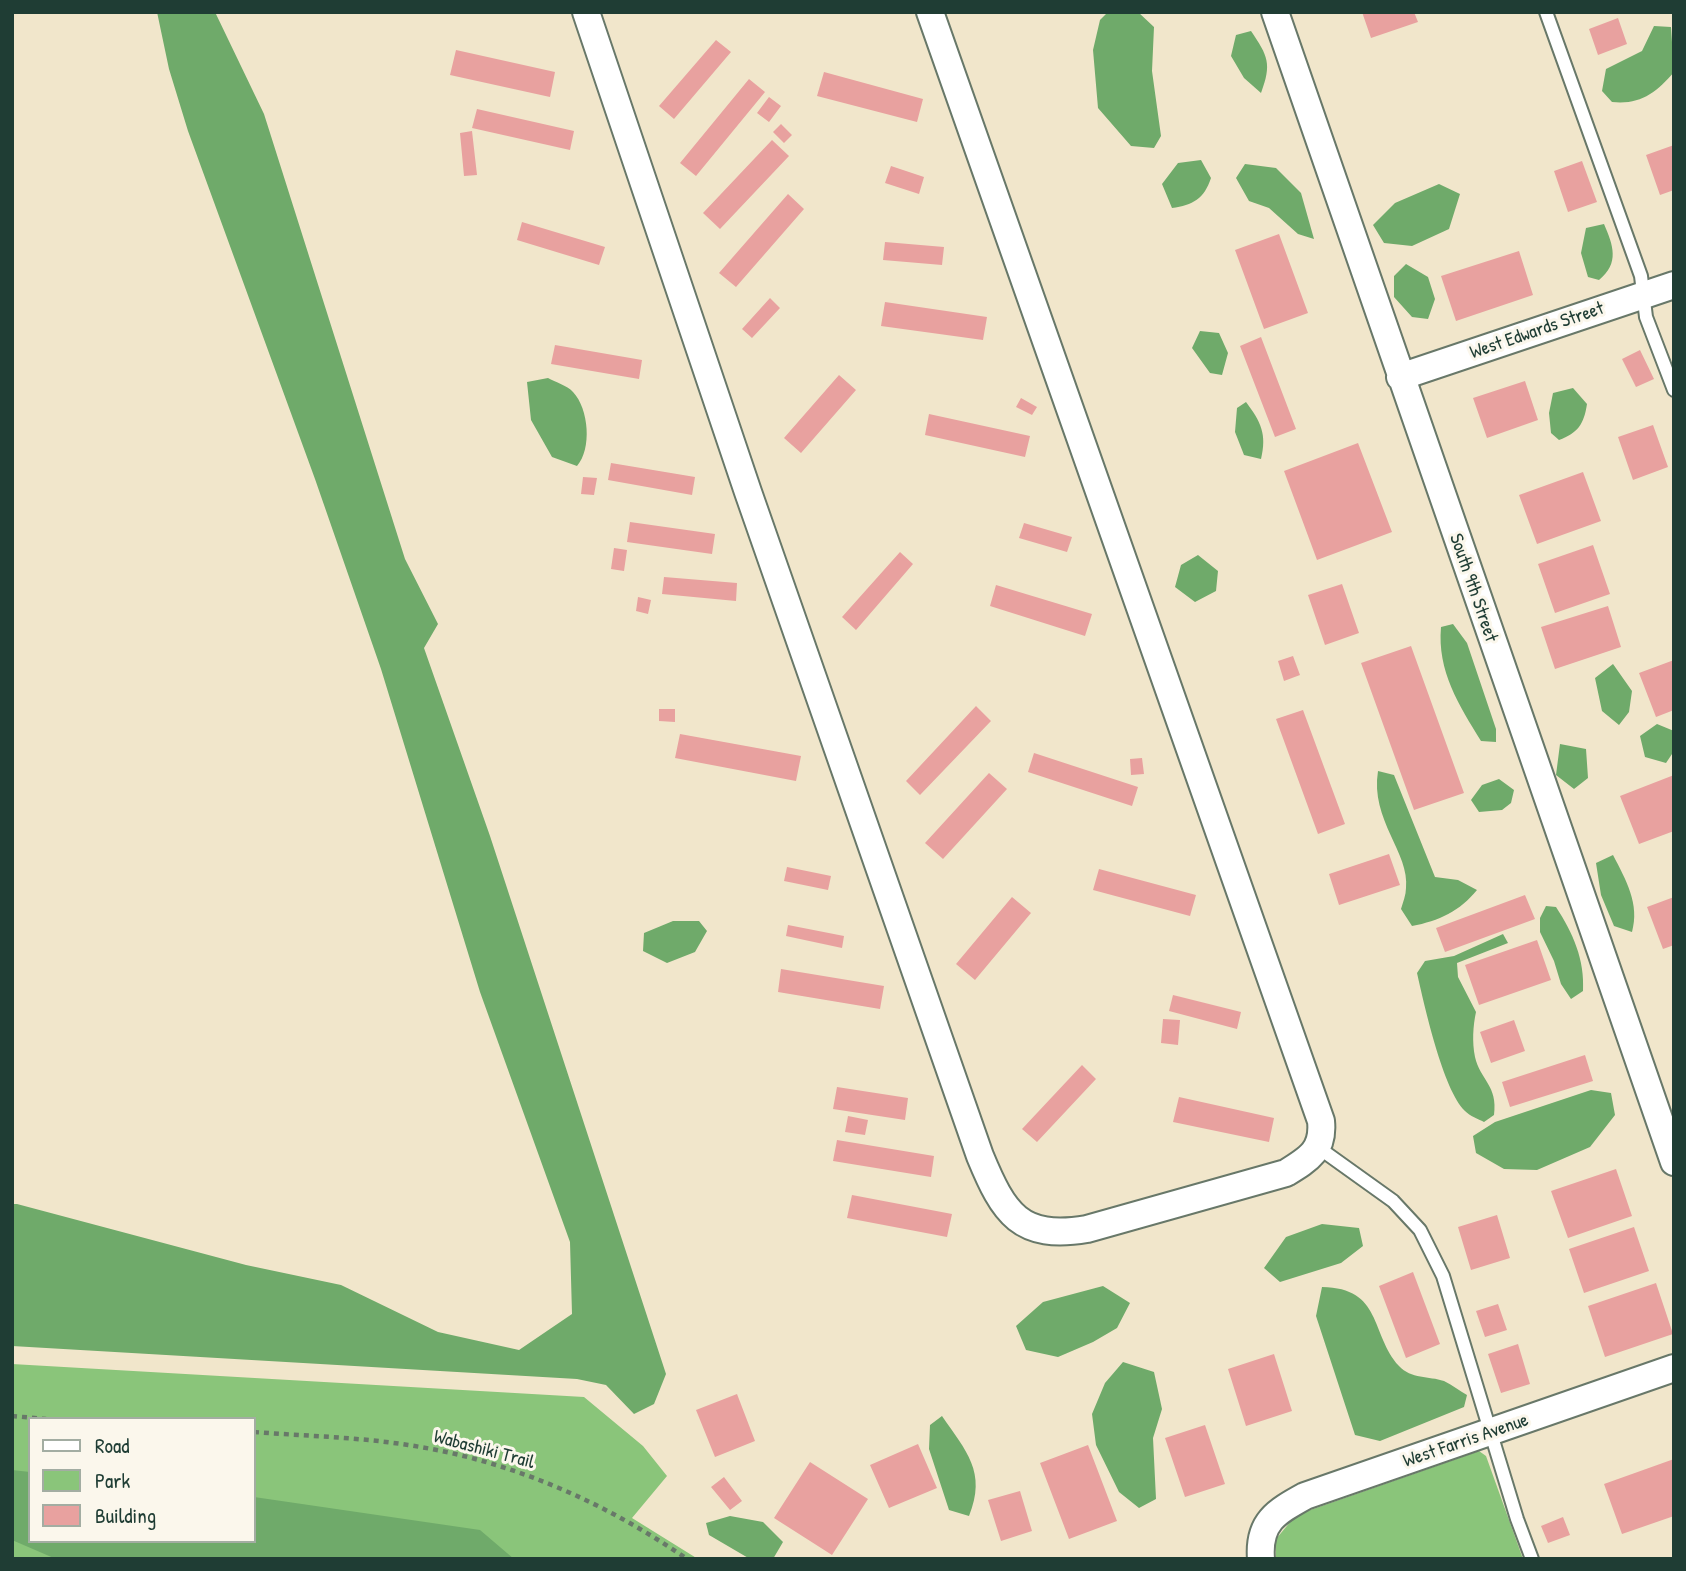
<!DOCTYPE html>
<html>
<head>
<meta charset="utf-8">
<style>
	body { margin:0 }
	#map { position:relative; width:1686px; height:1571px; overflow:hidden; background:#f1e6cb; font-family:"Patrick Hand",sans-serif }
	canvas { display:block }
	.frame { position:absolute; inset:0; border:14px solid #1f3d34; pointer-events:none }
	.legend { position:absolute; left:28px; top:1417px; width:228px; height:126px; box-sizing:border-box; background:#fbf7ec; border:2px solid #a3ada2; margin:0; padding:9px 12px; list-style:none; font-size:21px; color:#1f3d34 }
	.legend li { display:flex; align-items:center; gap:14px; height:35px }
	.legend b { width:35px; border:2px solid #a3ada2 }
</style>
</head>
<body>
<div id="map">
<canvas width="1686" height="1571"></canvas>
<div class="frame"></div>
<ul class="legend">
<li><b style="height:9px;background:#fff"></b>Road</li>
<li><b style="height:19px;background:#8ac57a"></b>Park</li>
<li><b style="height:19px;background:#e8a19f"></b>Building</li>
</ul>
</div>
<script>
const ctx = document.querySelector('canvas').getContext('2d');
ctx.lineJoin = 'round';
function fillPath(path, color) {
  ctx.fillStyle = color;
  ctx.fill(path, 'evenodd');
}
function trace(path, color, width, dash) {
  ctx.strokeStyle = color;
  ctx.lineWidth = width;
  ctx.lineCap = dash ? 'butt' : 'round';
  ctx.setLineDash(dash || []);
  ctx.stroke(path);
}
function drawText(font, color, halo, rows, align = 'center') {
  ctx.font = font + ' "Patrick Hand",sans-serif';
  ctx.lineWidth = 6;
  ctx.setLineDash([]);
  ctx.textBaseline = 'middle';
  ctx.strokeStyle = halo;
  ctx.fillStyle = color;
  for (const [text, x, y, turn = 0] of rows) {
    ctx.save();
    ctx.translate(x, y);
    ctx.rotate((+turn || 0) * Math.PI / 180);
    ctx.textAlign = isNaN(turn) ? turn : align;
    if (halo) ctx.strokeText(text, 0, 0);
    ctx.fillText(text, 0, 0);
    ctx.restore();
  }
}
const green = new Path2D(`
	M12,1364L584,1397L643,1446L667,1476L632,1518L698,1559H12ZM30,1419H254V1541H30Z
	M1479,1451L1486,1456L1523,1559H1276V1539L1296,1515Z`);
const forest = new Path2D(`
	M157,12H215L264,114L405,559L438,624L424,648L490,836L666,1374L654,1404L634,1414L606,1385L577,1379L12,1346V1204H17L246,1265L341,1285L438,1332L519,1350L572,1314L570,1242L480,992L381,669L315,479L188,131L169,69Z
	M1108,12H1138L1154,27L1152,71L1161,136L1154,148L1131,146L1098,108L1093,50L1100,20Z
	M1654,26L1671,27L1674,72C1656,93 1640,105 1612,102L1602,91L1606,69L1642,51Z
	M1251,31C1268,56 1272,64 1261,93L1244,78L1231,56L1236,35Z
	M1201,160L1211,178C1204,199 1193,205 1172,208L1162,184L1178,163Z
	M1245,164L1276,168L1301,193L1314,239L1298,234L1269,208L1249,201L1236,178Z
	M1439,184L1460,194L1449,229L1412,246L1384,243L1373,225L1395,203Z
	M1604,224C1613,245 1620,263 1599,280L1588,277L1581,253L1586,228Z
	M1406,264L1428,277L1435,299L1428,319L1412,317L1394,297V276Z
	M1200,331L1219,333L1228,353L1222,375L1210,373L1192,348Z
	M548,378C555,382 568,386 573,392C589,409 592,449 577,466L552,457L531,420L527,382Z
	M1573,388L1587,404C1584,424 1578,433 1559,440L1551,433L1549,413L1553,393Z
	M1246,402C1261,422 1267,434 1261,459L1244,455L1235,432L1237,408Z
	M1198,555L1218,571L1216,591L1195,602L1175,587L1181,565Z
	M1453,624L1467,643L1496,729V742L1481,741C1459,705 1437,671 1441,627Z
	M1613,664L1632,691L1629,712L1619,725L1602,711L1595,678Z
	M1657,724L1674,731V751L1666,763L1645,757L1640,736Z
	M1560,744L1586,749L1588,778L1574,789L1556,775Z
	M1378,771L1394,775L1435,877L1458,880L1477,890C1460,911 1439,921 1412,926L1401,909C1403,902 1406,895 1406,888C1410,853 1370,820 1378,771Z
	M1499,779L1514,790L1511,803L1502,810L1479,812L1471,800L1482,785Z
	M1613,855C1626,880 1640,904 1632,932L1614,926L1601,895L1596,863Z
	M1546,906L1556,907C1573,933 1585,960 1583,991L1571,999L1561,984L1554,961L1540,932V918Z
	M673,921H699L707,931L695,952L667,963L643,951L644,933Z
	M1503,934L1508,943L1457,963L1458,977L1476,1012C1473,1026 1472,1042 1475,1057C1480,1080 1498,1085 1494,1115L1484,1122C1478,1119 1470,1116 1465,1111C1443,1090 1424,1004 1417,973L1425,961L1454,956Z
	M1591,1090L1611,1093L1615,1115L1590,1147L1537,1170L1504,1169L1476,1153L1473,1136L1495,1122Z
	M1322,1224L1359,1228L1363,1246L1341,1263L1280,1282L1264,1268L1286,1237Z
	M1103,1286L1130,1303L1117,1328L1093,1342L1058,1357L1026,1350L1016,1326L1043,1302Z
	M1322,1287C1383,1288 1370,1334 1399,1366C1411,1379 1429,1376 1444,1381C1452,1385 1460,1391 1467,1395L1464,1407L1380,1441L1355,1435L1316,1316Z
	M1123,1362L1154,1372L1162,1409L1153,1438L1156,1499L1139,1508L1119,1492L1096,1445L1092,1414L1105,1383Z
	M942,1416C966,1451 987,1472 969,1516L949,1510L929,1449L930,1425Z
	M12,1470L30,1472V1541H254V1497L480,1530L514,1559H56L12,1540Z
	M730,1516L763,1522L783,1542L773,1559H750L709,1535L706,1523Z`);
const building = new Path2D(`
	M1362,12H1414L1418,22L1371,38Z
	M1618,18L1627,44L1598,55L1589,29Z
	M716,40L731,52L674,119L659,106Z
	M456,50L555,72L550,97L450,75Z
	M824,72L923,99L917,122L817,96Z
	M749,79L765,92L696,176L680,163Z
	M769,97L781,106L769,122L757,113Z
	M477,109L574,131L570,150L472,128Z
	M781,124L792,135L784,143L773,132Z
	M472,131L477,175L464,176L460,133Z
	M772,140L789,156L720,229L703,213Z
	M1674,145V190L1660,195L1646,155Z
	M1582,161L1597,202L1568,212L1554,171Z
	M891,166L924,177L919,194L885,183Z
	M788,194L804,209L736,287L719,273Z
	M522,222L605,247L599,265L517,240Z
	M1279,234L1308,313L1264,329L1235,250Z
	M885,242L944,247L942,265L883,260Z
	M1519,251L1533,295L1456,321L1441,276Z
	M770,298L780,308L752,338L742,329Z
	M885,302L987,317L983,340L881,326Z
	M1261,337L1296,429L1275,437L1240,346Z
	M555,345L642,360L639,379L551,364Z
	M1640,350L1654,379L1636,387L1622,359Z
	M839,375L856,390L801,453L784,438Z
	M1525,381L1538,420L1487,438L1473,398Z
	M1021,398L1037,407L1032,415L1016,407Z
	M929,414L1030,436L1025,457L925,435Z
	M1653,425L1668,467L1633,480L1618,437Z
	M1358,443L1392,532L1317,560L1284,471Z
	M611,463L695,477L692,495L608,480Z
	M1583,472L1601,521L1537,544L1519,495Z
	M583,477L597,478L594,495L581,494Z
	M630,522L715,534L712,554L627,542Z
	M1024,523L1072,537L1067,552L1019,538Z
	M1593,545L1610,594L1555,613L1538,564Z
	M614,548L627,550L624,571L611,569Z
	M900,552L913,564L856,630L842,617Z
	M664,577L737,583L736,601L662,594Z
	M1342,584L1359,633L1325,645L1308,595Z
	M996,585L1092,614L1085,636L990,606Z
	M638,597L651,600L648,614L636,611Z
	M1608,606L1621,647L1555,669L1541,627Z
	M1411,646L1464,793L1414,810L1361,663Z
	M1293,656L1300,675L1284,681L1278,661Z
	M1674,660V710L1656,717L1639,673Z
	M976,706L991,721L920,795L906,781Z
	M659,709H675V722L659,721Z
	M1303,710L1345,824L1318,834L1276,719Z
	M680,734L801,756L796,781L675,758Z
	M1034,753L1138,787L1132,806L1028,772Z
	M1142,758L1144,774L1131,775L1130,759Z
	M989,773L1007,789L943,859L925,843Z
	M1674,775V831L1639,844L1620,796Z
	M1389,854L1400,885L1339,905L1329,874Z
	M787,867L831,876L828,890L784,881Z
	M1099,869L1196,895L1190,916L1093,890Z
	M1525,895L1535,919L1445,952L1436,928Z
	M1012,897L1031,913L975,980L956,964Z
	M1674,897V945L1663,949L1647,907Z
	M788,925L844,936L842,948L786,936Z
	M1537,940L1551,980L1479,1005L1465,965Z
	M781,969L884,986L880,1009L778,992Z
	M1173,995L1241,1012L1237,1029L1169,1011Z
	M1163,1019L1180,1020L1178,1045L1161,1043Z
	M1514,1020L1525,1051L1491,1063L1480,1032Z
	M1585,1055L1593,1081L1510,1107L1502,1082Z
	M1082,1065L1096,1079L1037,1142L1022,1129Z
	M837,1087L908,1098L905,1120L833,1109Z
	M1179,1097L1274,1118L1269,1142L1173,1122Z
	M848,1116L868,1120L865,1135L845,1132Z
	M837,1140L934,1156L931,1177L833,1161Z
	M1616,1169L1632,1216L1568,1238L1551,1191Z
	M852,1195L952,1214L947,1237L847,1218Z
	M1497,1215L1510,1258L1471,1270L1458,1227Z
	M1634,1227L1649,1271L1584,1293L1569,1249Z
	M1413,1272L1440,1344L1406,1358L1379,1286Z
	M1656,1283L1673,1334L1605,1357L1588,1306Z
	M1498,1304L1507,1330L1485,1337L1476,1311Z
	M1518,1344L1530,1384L1501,1393L1488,1354Z
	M1274,1354L1292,1411L1246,1426L1228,1369Z
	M737,1394L755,1441L715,1457L696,1410Z
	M1205,1425L1225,1484L1185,1497L1165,1438Z
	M918,1444L937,1488L889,1508L870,1465Z
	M1088,1445L1117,1521L1069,1539L1040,1463Z
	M1674,1459V1516L1622,1534L1604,1484Z
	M810,1462L868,1499L832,1555L774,1518Z
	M724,1477L742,1501L730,1510L711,1487Z
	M1020,1491L1032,1531L1001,1541L988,1500Z
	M1563,1517L1570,1535L1548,1543L1541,1526Z`);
const path = new Path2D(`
	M12,1416L46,1419
	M254,1432C305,1436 357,1437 408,1445C509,1460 603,1501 687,1559`);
const lane = new Path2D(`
	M1546,12L1641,276L1646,317L1674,390
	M1319,1148L1393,1201L1420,1230L1443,1276L1517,1519L1532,1559`);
const street = new Path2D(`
	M586,12L748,492L980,1156C1004,1214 1020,1240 1087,1229L1286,1173C1309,1159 1324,1150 1321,1121L930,12
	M1275,12L1674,1162
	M1400,377L1674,285
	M1261,1559C1258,1522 1276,1512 1305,1496L1674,1368`);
const streetNames = [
	["West Edwards Street",1537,331,-19],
	["South 9th Street",1473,588,71],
	["West Farris Avenue",1466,1441,-19],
	["Wabashiki Trail",484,1450,15]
];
fillPath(green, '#8ac57a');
fillPath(forest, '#6faa6a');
fillPath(building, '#e8a19f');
trace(lane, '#687869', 16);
trace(street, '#687869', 30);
trace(path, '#687869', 4.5, [5, 5]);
trace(lane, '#fff', 12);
trace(street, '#fff', 26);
drawText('19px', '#1f3d34', '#fbf7ec', streetNames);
</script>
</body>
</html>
